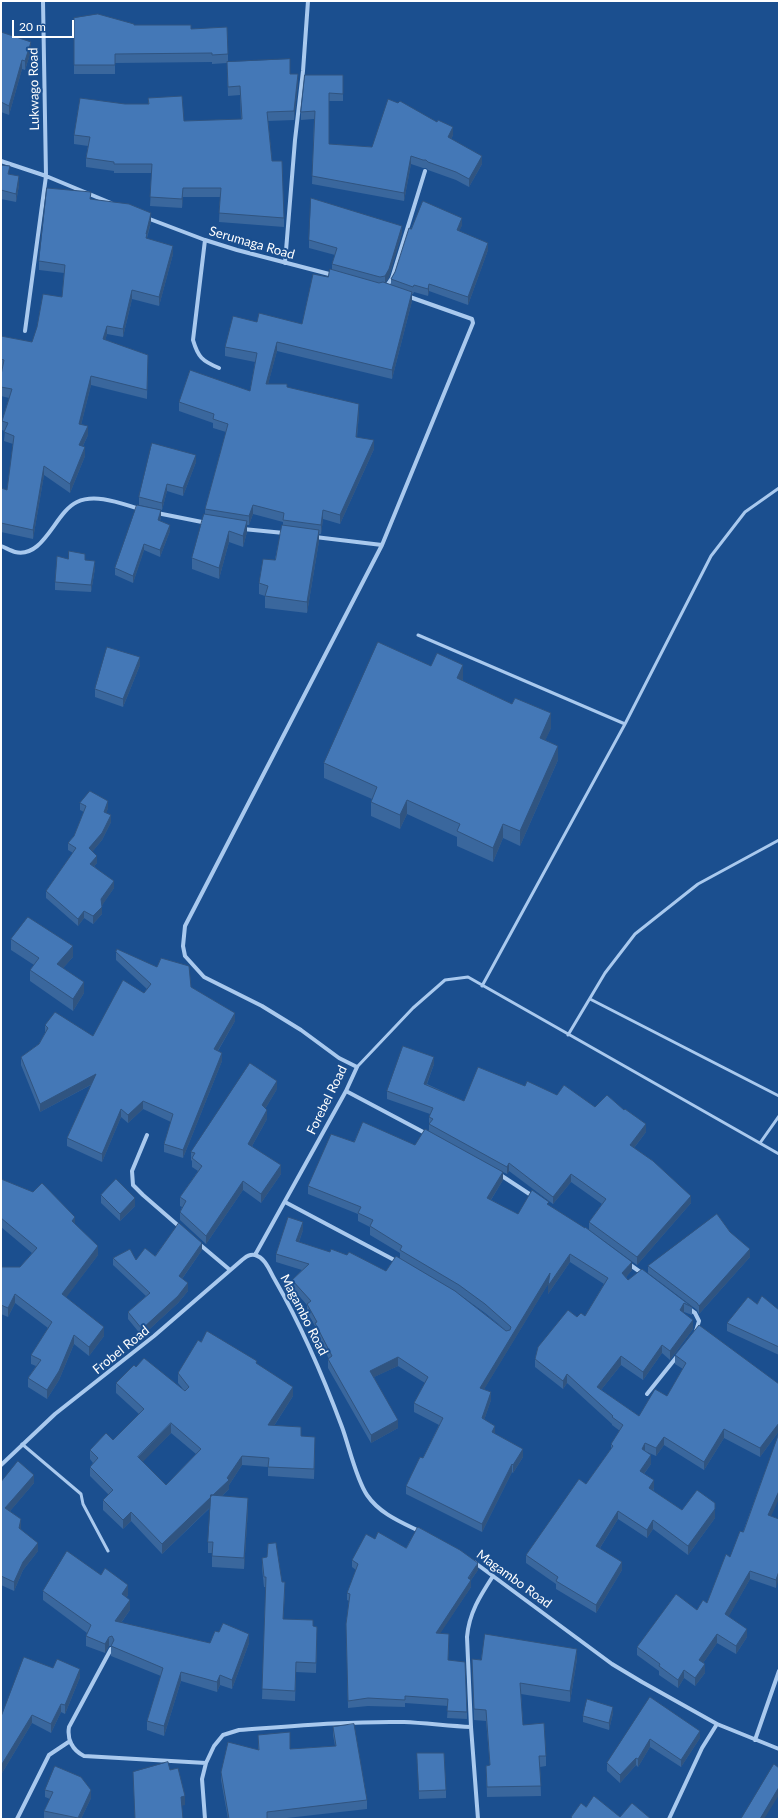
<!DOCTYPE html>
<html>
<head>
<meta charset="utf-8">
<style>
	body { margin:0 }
	#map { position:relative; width:780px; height:1820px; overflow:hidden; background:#1b4f8f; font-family:Lato,sans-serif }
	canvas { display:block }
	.frame { position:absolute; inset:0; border:2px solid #fff; pointer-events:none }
	.scale { position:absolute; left:12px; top:20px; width:62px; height:18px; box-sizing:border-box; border:2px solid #fff; border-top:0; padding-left:5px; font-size:12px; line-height:14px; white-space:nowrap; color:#fff; -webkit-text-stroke:3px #1b4f8f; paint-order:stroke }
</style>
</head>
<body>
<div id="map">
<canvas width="780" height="1820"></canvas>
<div class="frame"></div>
<div class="scale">20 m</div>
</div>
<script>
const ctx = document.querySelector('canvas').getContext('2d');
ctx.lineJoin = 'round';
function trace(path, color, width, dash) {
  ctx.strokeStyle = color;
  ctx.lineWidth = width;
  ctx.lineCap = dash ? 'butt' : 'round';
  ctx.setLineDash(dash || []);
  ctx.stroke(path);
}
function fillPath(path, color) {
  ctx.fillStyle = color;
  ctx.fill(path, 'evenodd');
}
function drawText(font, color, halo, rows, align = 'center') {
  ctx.font = font + ' Lato,sans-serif';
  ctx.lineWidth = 4;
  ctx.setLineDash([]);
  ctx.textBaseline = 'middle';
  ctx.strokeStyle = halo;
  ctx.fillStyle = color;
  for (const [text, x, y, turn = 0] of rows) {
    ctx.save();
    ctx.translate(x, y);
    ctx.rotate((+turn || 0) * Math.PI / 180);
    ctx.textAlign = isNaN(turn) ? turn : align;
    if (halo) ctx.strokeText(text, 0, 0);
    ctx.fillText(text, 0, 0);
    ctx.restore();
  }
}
const service = new Path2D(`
	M418,635L625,724
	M482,986L625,724L711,556L745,512L779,488
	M590,999L779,1096
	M568,1035L605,973L635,934L698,884L779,840
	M357,1067L413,1008L445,980L468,977L779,1154
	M760,1143L779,1116
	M22,1444L81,1494L83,1504L108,1551`);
const minor = new Path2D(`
	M1,161L46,176L111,203
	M147,218L205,240L237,250L333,275
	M205,240L193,340C198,357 202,361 219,368
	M285,263L295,140L303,71L308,1
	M386,287L392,278L425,171
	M25,331L46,176L43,1
	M157,513L207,523
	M243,529L284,533
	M315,537L382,545L473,323L472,319L407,296
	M1,546C6,548 11,551 15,552C44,559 55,512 77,502C96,493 122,504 140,509
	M346,1091L427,1134
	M147,1135L132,1171L133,1185L143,1195L181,1228
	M499,1174L534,1197
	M285,1202L398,1262
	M198,1243L230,1270
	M255,1255L346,1091L357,1067L339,1058L301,1030L262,1006L204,977L185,956L183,946L185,926L382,545
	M629,1264L643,1274
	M688,1308L695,1313L699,1321L696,1331
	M647,1394L679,1354
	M1,1465L55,1414L154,1336L242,1260C246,1257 249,1254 255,1255C266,1258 270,1272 275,1280C302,1327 323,1376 342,1427C349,1446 356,1479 367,1495C380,1514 401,1522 421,1532
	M474,1562L612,1664L642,1682L717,1724L779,1749
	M111,1649L69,1727C67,1739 72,1750 84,1756L206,1763
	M755,1740L779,1671
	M17,1819L49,1755L70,1741
	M205,1819L202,1779L206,1763L214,1746L223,1735L239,1730C294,1726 349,1721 404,1722C426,1723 449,1726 471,1727
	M478,1819L471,1727L467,1637C469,1613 480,1596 493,1576
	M669,1819L702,1748L717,1724`);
const wall = new Path2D(`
	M74,18L134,25L191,29L228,54V62L290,74L298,83L294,120L268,121L272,161L284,218V227L219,222L220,197H183L182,208L150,206L152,173H114V171L86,167V158L88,146L74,144V135L125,104H148V98L184,121L241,119L240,95L228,96L227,63L212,64V62L115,63V74H74Z
	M1,32L31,51L25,70L22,69L9,115L1,112Z
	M343,75V101H329V144L372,147L453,135L451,139L482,164L469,187L456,180L428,170L426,168H423L411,164L404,201L312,184L314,119L301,120V112Z
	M1,165L19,185L16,202L1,199Z
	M91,199L151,222L147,238L173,254L159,306L132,299L123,337L107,334L105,340L148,355L147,399L91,385L81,425L88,435L83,446L85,456L70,493L44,475L33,539L1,532V488L7,490L13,444L4,441L5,431L2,430V421L9,398L1,396V375L2,369L1,368V336L32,342L62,297L64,273L39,270V261Z
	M462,225L459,231L488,250L468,305L429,291L428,296L414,292L413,294H412V301L392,379L277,351L268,384L287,387L359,413L357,437L374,449L340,524L323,519L321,534H319V541L307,613L265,608V596L259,594V583L275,560L283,525V522L253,514L249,525H247V532L243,547L229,542L219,579L192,569V558L205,514V509L226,432L213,428V423L179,411V402L250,391L255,362L225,356V347L257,322L302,324L332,270V264L335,255L309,248V240L402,233L389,277L385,283L391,285V279L395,272L411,229Z
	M196,462L183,496L167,491L162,510L139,505V497Z
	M161,517L160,521L170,531L160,557L144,550L133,583L115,575V568Z
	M68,559L85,560L95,568L91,592L55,590V582Z
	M140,665L123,707L95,697V689Z
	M431,666L463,679L462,681L551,728L545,740L558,760L520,846L503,838L493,862L457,846V837L407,814L400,829L371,816V802L372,799L324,778V763Z
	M80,803L108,808L106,813L111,822L102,840L92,852L97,863L94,866L114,888L102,905V914L93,924L84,918L78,926L46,898V891L73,853L68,850V843L74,836L84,812L80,810Z
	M11,939L73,957L63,968L84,993L73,1011L30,981V970L34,965L11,950Z
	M116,952L191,987L235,1021L218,1051L222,1061L183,1158L164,1152V1144L171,1122L143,1109L128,1123L121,1117L102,1162L67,1146V1138L91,1085L40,1112L21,1065V1057L39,1044L45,1033V1025L93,1036L144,993L147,989L116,960Z
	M434,1064L427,1084L464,1101L525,1086L595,1107L646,1132L634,1148L691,1203L637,1265L589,1230V1222L602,1204L571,1182L553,1204L509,1171L507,1174L503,1172V1180L491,1200L518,1214L549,1206L632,1270L626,1277L628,1280L692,1307V1315L684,1312L683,1313L693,1329L670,1360L662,1353L643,1380L621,1365L601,1390L639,1416L667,1396L683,1369L675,1364V1355L779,1384V1431L760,1457L724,1438L704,1470L664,1445L656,1456L647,1452L651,1464L644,1474L654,1488L653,1491L682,1510L715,1518L688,1555L653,1529L647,1538L618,1519L600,1548L622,1570L596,1613L556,1589V1584L526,1563V1555L586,1484L611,1449V1444L620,1431L612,1425V1424L567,1383L563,1389L535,1367V1359L577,1317L585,1316L604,1284L570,1262L548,1294V1284L484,1389L491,1400L484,1420L495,1434L523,1457L513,1473L512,1472L482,1532L406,1494V1486L423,1458L439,1425L414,1412V1403L425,1383L398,1366L374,1377L398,1428L371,1443L328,1368V1359H329L315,1331V1326L307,1312V1305L292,1288V1280L302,1270L276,1262V1254L303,1230L299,1242L386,1271L400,1258V1253L370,1235V1227L358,1221V1214L308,1194V1186L354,1142L415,1145L429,1131V1117L430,1114L387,1099V1091ZM456,1292L485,1313L506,1330Z
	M277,1089L265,1109L267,1119L252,1146L281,1174L261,1203L243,1190L206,1244L180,1220V1212L182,1207L180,1206V1197L198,1171L192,1167V1161L191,1160V1152Z
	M1,1179L75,1224L98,1255L66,1297L104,1336L89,1356L74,1344L59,1380L47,1399L28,1387V1378L36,1366L31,1364V1355L48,1328L15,1303L8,1317L1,1314V1267H20L32,1253L1,1227Z
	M101,1195L135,1206L120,1221L101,1203Z
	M730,1232L750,1257L699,1314L697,1310L648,1273V1266Z
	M202,1250L182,1279L188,1291L178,1303L142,1336L128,1319V1312L146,1296L113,1265V1258L136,1260L155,1256Z
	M757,1304L779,1310V1355L727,1331V1323Z
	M201,1342L257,1364L293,1396L274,1426L301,1436L315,1446L314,1479L268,1476V1467L242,1465L229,1485V1489L222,1496L248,1509L244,1569L212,1567V1553H208V1542L211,1507L162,1554L131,1521L123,1529L103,1510V1500L109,1495L90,1476V1467L93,1463L90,1459V1450L113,1440L139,1414L116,1393V1383L136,1367L183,1389L178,1383V1373ZM171,1433L196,1454L166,1485L142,1462Z
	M1,1482L34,1483L10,1511L21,1528V1530L38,1551L23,1570L14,1591L1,1585Z
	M771,1516L779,1519L776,1588L750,1579L728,1617L747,1637L736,1654L717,1643L703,1663L705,1673L695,1686L684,1678L678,1688L659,1675V1671L637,1655V1647L707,1603L743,1532Z
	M375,1539L478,1570L471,1580V1587L440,1633L449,1641L448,1660L467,1712V1719L447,1718L448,1706L405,1703V1707L368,1706L348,1708L346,1624L349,1601L347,1600V1593L356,1570L352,1567V1560Z
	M262,1558L282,1582L285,1592L283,1619L313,1626L317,1637L316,1673L296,1672L295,1701L262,1699L266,1587H264L262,1568Z
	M43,1591L128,1595L126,1598L130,1610L121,1623L210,1643H249L232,1689L220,1685L217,1692L181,1681L164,1736L147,1730V1721L161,1676L111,1656V1646H109L105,1653L86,1646V1636L87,1633L43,1600Z
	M472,1659L481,1660L577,1659L570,1702L521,1694L523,1725L546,1756V1766L540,1767L541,1796L487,1797L486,1766L490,1765L486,1721L474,1720Z
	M53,1668L80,1677L65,1714L61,1712L51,1733L32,1723L2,1773L1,1717Z
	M650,1697L700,1738L681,1767L650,1747L638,1767L636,1765L620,1783L607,1771V1763Z
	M613,1713L609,1730L583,1722V1716Z
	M333,1727L367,1800V1809L278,1819H228L221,1780V1772L258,1750V1735L290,1749L335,1746L333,1735Z
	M417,1753L446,1790V1798L419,1799Z
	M45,1790L91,1798L81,1819H44V1811L50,1799L45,1797Z`);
const shadedWall = new Path2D(`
	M31,42V51L25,70V61Z
	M22,60V69L9,115V106Z
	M298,74V83L294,120V111Z
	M453,127V135L448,145V137Z
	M411,156V164L404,201V193Z
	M482,156V164L469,187V179Z
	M19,176V185L16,202V194Z
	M183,188V197L182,208V199Z
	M151,213V222L147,236V243L146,234Z
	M462,218V225L457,237V230Z
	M402,226V233L389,277L385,284V276Z
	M488,243V250L468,305V297Z
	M173,246V254L159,306V297Z
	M429,284V291L428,296V289Z
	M132,290V299L123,337V329Z
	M412,292V301L392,379V370Z
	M107,326V334L103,348V339Z
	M277,342V351L266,392V384Z
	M91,376V385L79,433V424Z
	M359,404V413L356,446V437Z
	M88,426V435L79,454V445Z
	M374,440V449L340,524V515Z
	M85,447V456L70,493V484Z
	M196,455V462L183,496V488Z
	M44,466V475L33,539V530Z
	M167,484V491L162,510V503Z
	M253,505V514L249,525V516Z
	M161,510V517L158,527V520Z
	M323,510V519L321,534V525Z
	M247,521V532L243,547V536Z
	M170,525V531L160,557V550Z
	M319,530V541L307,613V602Z
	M229,531V542L219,579V568Z
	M144,544V550L133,583V576Z
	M95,561V568L91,592V585Z
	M140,657V665L123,707V699Z
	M463,665V679L457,693V678Z
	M551,713V728L540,752V738Z
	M558,746V760L520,846V831Z
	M407,800V814L400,829V815Z
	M108,801V808L104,820V812Z
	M111,815V822L102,840L89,856V848Z
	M503,824V838L493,862V848Z
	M97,856V863L90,871V864Z
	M114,881V888L101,907V899Z
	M102,907V914L93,924V916Z
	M84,911V918L78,926V919Z
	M73,946V957L57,975V964Z
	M84,982V993L73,1011V999Z
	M235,1013V1021L214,1057V1049Z
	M222,1053V1061L183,1158V1150Z
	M434,1057V1064L424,1091V1084Z
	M96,1074V1082L40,1112V1104Z
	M277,1081V1089L262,1114V1105Z
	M143,1101V1109L128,1123V1115Z
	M121,1109V1117L102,1162V1154Z
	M267,1110V1119L248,1153V1144Z
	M646,1124V1132L630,1153V1145Z
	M509,1163V1171L507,1174V1167Z
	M281,1165V1174L261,1203V1194Z
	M503,1172V1180L487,1206V1198Z
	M571,1174V1182L553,1204V1197Z
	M243,1181V1190L206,1244V1236Z
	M691,1196V1203L637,1265V1257Z
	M135,1198V1206L120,1221V1214Z
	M75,1217V1226L72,1221Z
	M303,1222V1230L296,1250V1241Z
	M202,1243V1250L179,1283V1276Z
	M98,1246V1255L62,1303V1294Z
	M750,1249V1257L699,1314V1306Z
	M570,1254V1262L548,1294V1286Z
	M632,1262V1270L622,1282V1273Z
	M550,1273V1281L480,1396V1388Z
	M188,1283V1291L178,1303L142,1336V1329Z
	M15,1294V1303L8,1317V1308Z
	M684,1303V1312L680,1318V1310Z
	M693,1320V1329L670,1360V1351Z
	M104,1327V1336L89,1356V1347Z
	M74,1335V1344L59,1380L47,1399V1390Z
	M662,1345V1353L643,1380V1372Z
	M621,1356V1365L597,1395V1387Z
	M398,1357V1366L370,1379V1371Z
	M567,1374V1383L563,1389V1381Z
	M293,1387V1396L268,1435V1425Z
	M491,1392V1400L482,1426V1418Z
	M398,1420V1428L371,1443V1435Z
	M171,1423V1433L138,1467V1457Z
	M779,1423V1431L760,1457V1448Z
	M495,1426V1435L492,1432Z
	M724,1429V1438L704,1470V1462Z
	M315,1437V1446L314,1479V1469Z
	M664,1437V1445L656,1456V1448Z
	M645,1443V1452L642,1449Z
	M523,1449V1457L513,1473V1465Z
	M651,1455V1464L640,1479V1471Z
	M242,1456V1465L229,1485V1489L162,1554V1544L227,1478Z
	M512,1464V1472L482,1532V1524Z
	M34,1475V1483L5,1517V1508Z
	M654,1480V1488L649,1497V1488Z
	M779,1491V1499L768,1523V1515Z
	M248,1498V1509L244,1569V1558Z
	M715,1509V1518L688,1555V1546Z
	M618,1511V1519L596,1554V1546Z
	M131,1512V1521L123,1529V1520Z
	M21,1519V1528L19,1537V1528Z
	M653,1520V1529L647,1538V1530Z
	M38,1543V1551L23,1570L14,1591V1582L23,1562Z
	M622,1562V1570L596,1613V1605Z
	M478,1563V1570L471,1580V1587L436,1640V1633Z
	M750,1571V1579L725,1623V1614Z
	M779,1571V1579L776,1588V1580Z
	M285,1582V1592L283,1629V1619Z
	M128,1585V1595L122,1604V1594Z
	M130,1600V1610L115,1631V1621Z
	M747,1629V1637L736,1654V1646Z
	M249,1634V1643L232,1689V1680Z
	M717,1634V1643L699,1669V1660Z
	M109,1637V1646L105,1653V1644Z
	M577,1649V1659L570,1702V1691Z
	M705,1664V1673L695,1686V1678Z
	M80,1669V1677L65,1714V1705Z
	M684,1670V1678L678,1688V1680Z
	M181,1672V1681L164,1736V1726Z
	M220,1675V1685L217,1692V1682Z
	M61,1704V1712L51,1733V1724Z
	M613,1707V1713L609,1730V1723Z
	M32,1715V1723L2,1773L1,1780V1771L2,1764Z
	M700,1731V1738L681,1767V1760Z
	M650,1739V1747L638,1767V1759Z
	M636,1758V1765L620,1783V1775Z
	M779,1787V1795L764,1819H760Z
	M91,1790V1798L81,1819H78Z
	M185,1796V1805L181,1806V1797Z`);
const building = new Path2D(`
	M98,14L134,24V25H191V29L227,27L228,54L212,55V53L115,54V65H74V18Z
	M1,32L31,42L25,61L22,60L9,106L1,102Z
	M290,59V74H298L294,111L267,112L272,161H282L284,218L219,213L221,188H183L182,199L150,197L152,164H114V162L86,158L90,137L74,135L80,98L125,104H149L148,98L182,96L184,121L242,119L240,86L228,87L227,62Z
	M305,75H343V94L329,93V144L372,147L388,99L398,103L400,101L437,122L438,120L453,127L448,137L482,156L469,179L456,172L428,162L426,160H423L411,156L404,193L312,176L315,111L301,112Z
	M1,165L10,166L8,174L19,176L16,194L1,190Z
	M47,188L91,192L90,199L129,204L151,213L146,234H147L146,238L173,246L159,297L132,290L123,329L107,326L103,339L148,355L147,390L91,376L79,424L88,426L79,445L85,447L70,484L44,466L33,530L1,523V488L7,490L14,436L4,432L8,423L2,421L12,389L1,387V375L4,360L1,359V336L32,342L37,327L43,294L62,297L65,265L39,261Z
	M311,198L402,226L389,269L385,276L380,277L332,264L337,248L309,240Z
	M423,201L462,218L457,230L488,243L468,297L429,284L428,289L414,285L413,287L391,279L395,272L409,228L411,229Z
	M330,269L379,283L383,282L412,292L392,370L277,342L266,384H287V387L359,404L356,437L374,440L340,515L323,510L321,525L283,520L284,513L253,505L249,516L205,509L228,424L213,419L214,414L179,402L190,370L250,391L257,353L225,347L233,316L257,322L259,313L302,324L313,274L328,277Z
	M152,443L196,455L183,488L167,484L162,503L139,497Z
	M137,505L161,510L158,520L170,525L160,550L144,544L133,576L115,568Z
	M204,514L247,521L243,536L229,531L219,568L192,558Z
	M282,525L319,530L307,602L265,596L268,586L259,583L263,559L275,560Z
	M69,551L85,554V560L95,561L91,585L55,582L57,556L68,559Z
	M378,642L431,666L437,653L463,665L457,678L512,704L515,698L551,713L540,738L558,746L520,831L503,824L493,848L457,831L460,824L407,800L400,815L371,802L377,787L324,763Z
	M107,647L140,657L123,699L95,689Z
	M90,791L108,801L104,812L111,815L102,833L89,848L97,856L90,864L114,881L101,899L102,907L93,916L84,911L78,919L46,891L76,848L68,843L74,836L86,806L80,803Z
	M28,917L73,946L57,964L84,982L73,999L30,970L39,958L11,939Z
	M117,949L157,967L161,958L189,966L191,987L235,1013L214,1049L222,1053L183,1150L164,1144L173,1114L143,1101L128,1115L121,1109L102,1154L67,1138L96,1074L40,1104L21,1057L39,1044L48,1028L45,1025L55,1012L93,1036L123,980L144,993L151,984L116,952Z
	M403,1046L434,1057L424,1084L464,1101L478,1067L525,1086L527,1081L557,1095L564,1085L595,1107L607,1095L624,1110L625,1109L646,1124L630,1145L653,1161L691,1196L637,1257L589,1222L606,1199L571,1174L553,1197L509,1163L507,1167L429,1124L433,1119L429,1117L433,1108L387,1091Z
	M250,1063L277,1081L262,1105L267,1110L248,1144L281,1165L261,1194L243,1181L206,1236L180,1212L186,1201L180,1197L202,1166L192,1158L195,1153L191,1152Z
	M363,1122L415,1145L425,1129L503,1172L487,1198L518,1214L532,1190L549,1202L547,1204L585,1228V1227L632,1262L622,1273L628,1280L642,1269L692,1307L684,1303L680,1310L693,1320L670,1351L662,1345L643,1372L621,1356L597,1387L639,1416L655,1389L667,1396L686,1363L675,1355L699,1325L779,1384V1423L760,1448L724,1429L704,1462L664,1437L656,1448L645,1443L642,1449L651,1455L640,1471L654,1480L649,1488L682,1510L697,1490L715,1503V1509L688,1546L653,1520L647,1530L618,1511L596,1546L622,1562L596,1605L556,1581L558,1577L526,1555L579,1479L586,1484L613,1446L611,1444L623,1425L612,1417L613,1416L567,1374L563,1381L535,1359L538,1347L568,1310L577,1317L581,1313L585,1316L608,1278L570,1254L548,1286L550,1273L480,1388L491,1392L482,1418L495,1426L492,1432L523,1449L513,1465L512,1464L482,1524L406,1486L420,1457L423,1458L443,1418L414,1403L428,1377L398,1357L370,1371L398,1420L371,1435L328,1359L332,1356L315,1323L317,1322L307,1304L311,1301L292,1280L309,1264L276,1254L288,1217L303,1222L296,1241L330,1252L331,1249L347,1255L349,1252L386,1271L396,1256L455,1291L506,1331L510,1330L511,1327L485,1304L459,1285L400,1250L402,1246L370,1226L373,1220L358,1213L361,1207L308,1186L331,1134L354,1142Z
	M1,1179L33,1192L42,1183L75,1217L72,1221L98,1246L62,1294L104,1327L89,1347L74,1335L59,1371L47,1390L28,1378L41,1360L31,1355L52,1322L15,1294L8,1308L1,1305V1267H20L37,1248L1,1218Z
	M116,1179L135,1198L120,1214L101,1195Z
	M717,1214L730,1232L750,1249L699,1306L697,1303L648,1266Z
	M179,1223L202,1243L179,1276L188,1283L178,1296L142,1329L128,1312L150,1293L113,1258L130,1249L136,1260L145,1248L155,1256Z
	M762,1296L779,1310V1347L727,1323L748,1297L757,1304Z
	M207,1331L257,1361L256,1363L293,1387L268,1425L301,1427V1436L315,1437L314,1469L268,1467L269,1458L242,1456L227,1478L229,1480L213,1495H211V1497L162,1544L131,1512L123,1520L103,1500L113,1490L90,1467L98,1458L90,1450L106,1433L113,1440L144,1409L116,1383L134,1365L136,1367L144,1358L185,1391L189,1387L178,1373L198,1340L201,1342ZM171,1423L201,1449L166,1485L138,1457Z
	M779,1433V1491L768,1515L779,1519V1571L776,1580L750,1571L725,1614L747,1629L736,1646L717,1634L699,1660L705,1664L695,1678L684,1670L678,1680L659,1666L660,1664L637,1647L676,1594L697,1610L703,1600L707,1603L726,1554L730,1557L740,1531L743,1532Z
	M18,1461L34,1475L5,1508L21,1519L19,1528L38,1543L23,1562L14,1582L1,1576V1482Z
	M211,1495L248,1498L244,1558L212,1556L213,1542H208Z
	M418,1527L460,1550L478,1563L468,1578L471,1580L436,1633L449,1634L448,1660L465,1662L467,1712L447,1711L448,1699L405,1696V1700L368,1698L348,1701L346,1624L350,1594L347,1593L358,1564L352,1560L366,1534L375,1539L378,1532L406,1548Z
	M276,1543L282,1582H285L283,1619L313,1620V1626L317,1627L316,1663L296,1662L295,1691L262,1689L266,1577H264L262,1558L267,1557L268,1544Z
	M67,1551L101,1575L105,1568L128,1585L122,1594L130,1600L115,1621L210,1643L215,1631L219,1632L223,1623L249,1634L232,1680L220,1675L217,1682L181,1672L164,1726L147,1721L163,1668L111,1646L114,1640L112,1636L109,1637L105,1644L86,1636L91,1625L43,1591Z
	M485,1634L577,1649L570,1691L520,1683L523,1725L544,1723L546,1756H539L541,1786L487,1787L486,1766L490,1765L486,1710L474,1709L472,1659L481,1660Z
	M24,1657L53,1668L57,1659L80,1669L65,1705L61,1704L51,1724L32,1715L2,1764L1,1771V1717Z
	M650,1697L700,1731L681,1760L650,1739L638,1759L636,1758L620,1775L607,1763Z
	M587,1699L613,1707L609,1723L583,1716Z
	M354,1724L367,1800L267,1812V1819H229L221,1772L228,1742L259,1750L258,1735L290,1732V1749L336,1746L333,1727Z
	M417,1753H444L446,1790L419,1791Z
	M168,1762L170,1770L178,1768L185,1796L181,1797L183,1819H135L133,1772Z
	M774,1764L779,1768V1787L760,1819H741Z
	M55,1766L81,1777L91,1790L78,1818L44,1811L53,1792L45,1790Z
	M594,1796L620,1817L632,1803L651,1819H573L571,1817L581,1803L586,1807Z`);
const streetNames = [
	["Lukwago Road",34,89,-91],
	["Serumaga Road",252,243,16],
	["Forebel Road",327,1100,-64],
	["Magambo Road",304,1315,63],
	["Frobel Road",121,1350,-39],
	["Magambo Road",514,1579,36]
];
trace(service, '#a9c9ee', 3);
trace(minor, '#a9c9ee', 4);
fillPath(wall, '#3a679d');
fillPath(shadedWall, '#305480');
fillPath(building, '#4478b7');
trace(building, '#305480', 1);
drawText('13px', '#fff', '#1b4f8f', streetNames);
</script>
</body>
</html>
